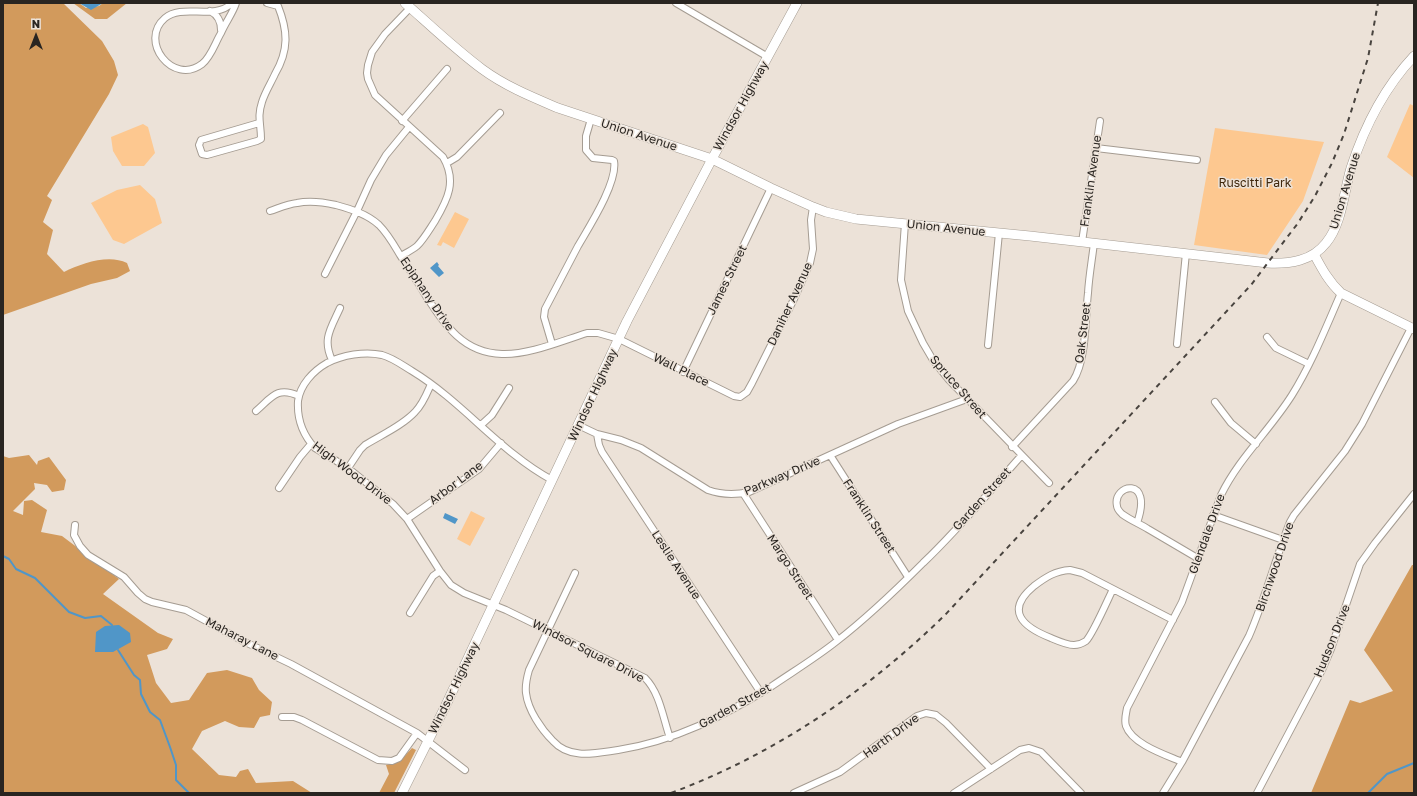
<!DOCTYPE html>
<html>
<head>
<meta charset="utf-8">
<style>
	body { margin:0 }
	#map { position:relative; width:1417px; height:796px; overflow:hidden; background:#ece2d8; font-family:"Golos Text",sans-serif }
	canvas { display:block }
	.frame { position:absolute; inset:0; border:4px solid #292521; pointer-events:none }
	.north { position:absolute; left:16px; top:16px; width:40px; height:40px; -webkit-text-stroke:3px #ece2d8; paint-order:stroke; rotate:0deg; font-size:11px; font-weight:700; line-height:16px; text-align:center; color:#292521 }
	.north::after { content:''; display:block; margin:auto; width:14px; height:18px; background:#292521; clip-path:polygon(50% 0,100% 100%,50% 72%,0 100%) }
</style>
</head>
<body>
<div id="map">
<canvas width="1417" height="796"></canvas>
<div class="frame"></div>
<div class="north">N</div>
</div>
<script>
const ctx = document.querySelector('canvas').getContext('2d');
ctx.lineJoin = 'round';
function fillPath(path, color) {
  ctx.fillStyle = color;
  ctx.fill(path, 'evenodd');
}
function trace(path, color, width, dash) {
  ctx.strokeStyle = color;
  ctx.lineWidth = width;
  ctx.lineCap = dash ? 'butt' : 'round';
  ctx.setLineDash(dash || []);
  ctx.stroke(path);
}
function drawText(font, color, halo, rows, align = 'center') {
  ctx.font = font + ' "Golos Text",sans-serif';
  ctx.lineWidth = 3;
  ctx.setLineDash([]);
  ctx.textBaseline = 'middle';
  ctx.strokeStyle = halo;
  ctx.fillStyle = color;
  for (const [text, x, y, turn = 0] of rows) {
    ctx.save();
    ctx.translate(x, y);
    ctx.rotate((+turn || 0) * Math.PI / 180);
    ctx.textAlign = isNaN(turn) ? turn : align;
    if (halo) ctx.strokeText(text, 0, 0);
    ctx.fillText(text, 0, 0);
    ctx.restore();
  }
}
const green = new Path2D(`
	M1410,104L1414,106V178L1387,157Z
	M143,124L148,127L155,153L144,166H122L113,151L111,137Z
	M1215,128L1324,142L1303,201L1267,255L1194,245Z
	M140,185L155,199L162,223L124,244L113,240L91,203L117,190Z
	M455,212L469,219L454,248L443,242L441,246L437,245Z
	M471,511L485,518L470,546L457,539Z`);
const forest = new Path2D(`
	M3,3H63L102,41L114,61L118,75L109,94L47,196L52,200L43,222L53,230L47,254L64,272C82,263 109,254 127,263L130,271L117,278L91,284L3,315Z
	M73,3H79L86,8L99,6L103,3H127L107,19H95Z
	M29,455L37,465L38,461L49,457L66,480L64,490L52,492L47,485L34,483L35,489L13,511L23,515L24,501L32,500L47,510L41,532L62,536L119,579L103,594L158,633L173,639L167,649L147,655L156,683L171,703L189,700L207,673L227,670L252,678L259,690L272,702L270,715L260,717L254,728L239,727L225,721L202,731L192,749L219,775L236,777L240,771L248,769L256,783L293,781L312,793H3V456L9,458Z
	M1412,565H1414V793H1311L1350,700L1360,703L1393,691L1364,650Z
	M412,748L416,750L394,793H379L389,774L386,765L400,761Z`);
const water = new Path2D(`
	M79,3H103L91,10Z
	M437,262L439,265L438,266L444,273L439,277L430,268Z
	M445,513L458,519L455,524L443,518Z
	M119,625L130,633L131,642L113,652H95L96,632L105,626Z`);
const stream = new Path2D(`
	M3,556L9,559L16,569L35,578L69,612L85,618L101,616L112,625
	M118,650L134,675L140,680L141,694L150,712L160,720L170,747L176,765V780L189,793
	M1368,793L1387,774L1414,763`);
const street = new Path2D(`
	M232,3C214,21 183,3 165,18C138,41 173,86 202,64C211,57 215,43 221,33C225,23 233,13 236,3
	M676,3L768,57
	M210,11C218,15 221,21 221,30
	M402,121L447,69
	M259,123L201,140L199,145L202,154L207,155L257,141L261,139C261,124 257,117 262,102C265,92 271,83 275,74C289,50 288,31 278,6L267,3
	M1096,148L1197,160
	M447,163L457,157L500,113
	M270,211C279,208 288,204 297,203C310,200 323,202 336,205C351,209 367,214 379,225C388,234 394,245 400,255C409,269 418,282 426,296C445,325 463,353 502,354C529,355 561,341 587,333H598L619,339L734,396L740,397L747,392L752,383L794,299L810,263L813,249L811,220L813,207
	M905,223L901,280L908,311L923,343L933,360L949,380L1049,483
	M1082,242L1100,121
	M401,256C406,253 412,250 417,246C424,239 429,230 435,221C448,199 457,181 443,157L375,95L368,79L367,73L368,65L372,52L385,34L410,8
	M325,274L357,211L371,180L386,155L409,127
	M1267,337L1276,348L1309,364
	M552,344L544,317L545,309C556,288 567,267 578,246C589,227 618,182 614,161L612,160L593,158L586,150V136L591,119
	M1177,344L1186,253
	M988,345L999,233
	M332,360C322,339 331,328 340,308
	M683,372L771,188
	M1215,402L1231,423L1256,444
	M256,411C272,397 277,386 299,396
	M481,425L492,415L509,388
	M578,425L597,434L621,440L641,448L708,490C722,495 735,495 749,492L898,424L967,399
	M597,434L599,445L602,452L761,693
	M1012,447L1073,381C1087,359 1085,318 1088,293C1089,276 1092,260 1094,243
	M830,455L908,577
	M348,468L360,450L365,445C381,435 402,426 415,412C423,404 427,393 431,384
	M552,480C500,452 463,402 412,371C402,365 393,358 382,355C365,351 342,355 327,363C313,371 300,385 298,401C297,418 303,435 315,448L348,468L393,504L407,519L440,571L451,585L464,593L506,610L645,678C660,693 663,718 670,738
	M279,488L300,457L311,444
	M743,493L838,640
	M1213,515L1283,540
	M407,519L479,469L501,443
	M1137,523C1154,475 1112,484 1117,506C1117,509 1120,512 1122,514C1130,520 1140,524 1148,529C1165,539 1182,549 1199,559
	M75,525L74,535L80,546L88,555L124,577L138,593L145,599L152,602L186,610L243,641L291,664L417,733L465,770
	M1070,570L1082,573L1113,589C1108,599 1093,634 1086,641C1083,643 1079,645 1074,645C1067,645 1058,641 1051,638C1023,627 1004,611 1034,586C1046,577 1055,571 1070,570Z
	M575,573L529,670C527,677 525,685 526,693C528,710 541,729 553,741C570,760 596,753 618,750C675,741 724,716 772,686C794,671 817,657 837,641C868,617 896,590 923,563C958,530 989,492 1021,456
	M1113,589L1173,620
	M410,613L433,576L440,571
	M282,717H294L302,720L378,760L392,761L399,758L417,733
	M1182,762C1166,755 1132,744 1126,726C1124,720 1126,714 1127,708L1182,602L1221,495C1239,458 1270,430 1292,395C1312,363 1326,327 1341,293
	M794,793L840,772L917,716L926,713L936,715L946,723L991,769
	M954,793L1020,750L1029,748L1041,752L1081,793
	M1163,793L1182,762L1249,636C1265,599 1275,560 1290,522L1294,515L1345,451L1362,424L1411,328
	M1257,793L1322,670L1331,649L1360,564L1375,543L1414,494`);
const secondary = new Path2D(`
	M405,3C430,25 455,49 482,69C505,86 532,97 558,108L712,159L771,188L813,207L826,212L856,219L1030,236L1268,263C1290,264 1312,261 1326,243C1342,224 1344,191 1351,168C1364,128 1385,87 1414,56
	M1314,254C1322,269 1329,282 1341,293L1414,329
	M402,793L444,709L627,321L712,159L797,3`);
const rail = new Path2D(`
	M671,793C775,754 866,692 945,615L1251,285L1298,223L1315,196L1332,163L1344,134L1368,58L1378,3`);
const streetNames = [
	["Windsor Highway",741,106,-61],
	["Union Avenue",639,135,18],
	["Franklin Avenue",1091,181,-82],
	["Union Avenue",1345,191,-73],
	["Union Avenue",946,228,6],
	["James Street",727,280,-64],
	["Epiphany Drive",427,294,56],
	["Daniher Avenue",790,304,-65],
	["Oak Street",1083,333,-83],
	["Wall Place",681,370,26],
	["Spruce Street",958,387,49],
	["Windsor Highway",593,395,-65],
	["High Wood Drive",352,473,37],
	["Parkway Drive",782,476,-23],
	["Arbor Lane",456,483,-37],
	["Garden Street",982,499,-48],
	["Franklin Street",869,516,57],
	["Glendale Drive",1207,534,-70],
	["Leslie Avenue",676,565,57],
	["Margo Street",790,567,57],
	["Birchwood Drive",1275,567,-71],
	["Maharay Lane",242,639,27],
	["Hudson Drive",1332,641,-68],
	["Windsor Square Drive",588,651,27],
	["Windsor Highway",454,688,-64],
	["Garden Street",735,706,-29],
	["Harth Drive",891,736,-36]
];
const parkNames = [
	["Ruscitti Park",1255,183]
];
fillPath(green, '#fdc890');
fillPath(forest, '#d29a5c');
fillPath(water, '#5096c8');
trace(stream, '#5096c8', 2);
trace(street, '#a59c92', 8);
trace(secondary, '#a59c92', 10);
trace(street, '#fff', 6);
trace(secondary, '#fff', 9);
trace(rail, '#49443f', 2, [5, 5]);
drawText('12px', '#292521', '#ece2d8', streetNames);
drawText('12px', '#40280d', '#ece2d8', parkNames);
</script>
</body>
</html>
